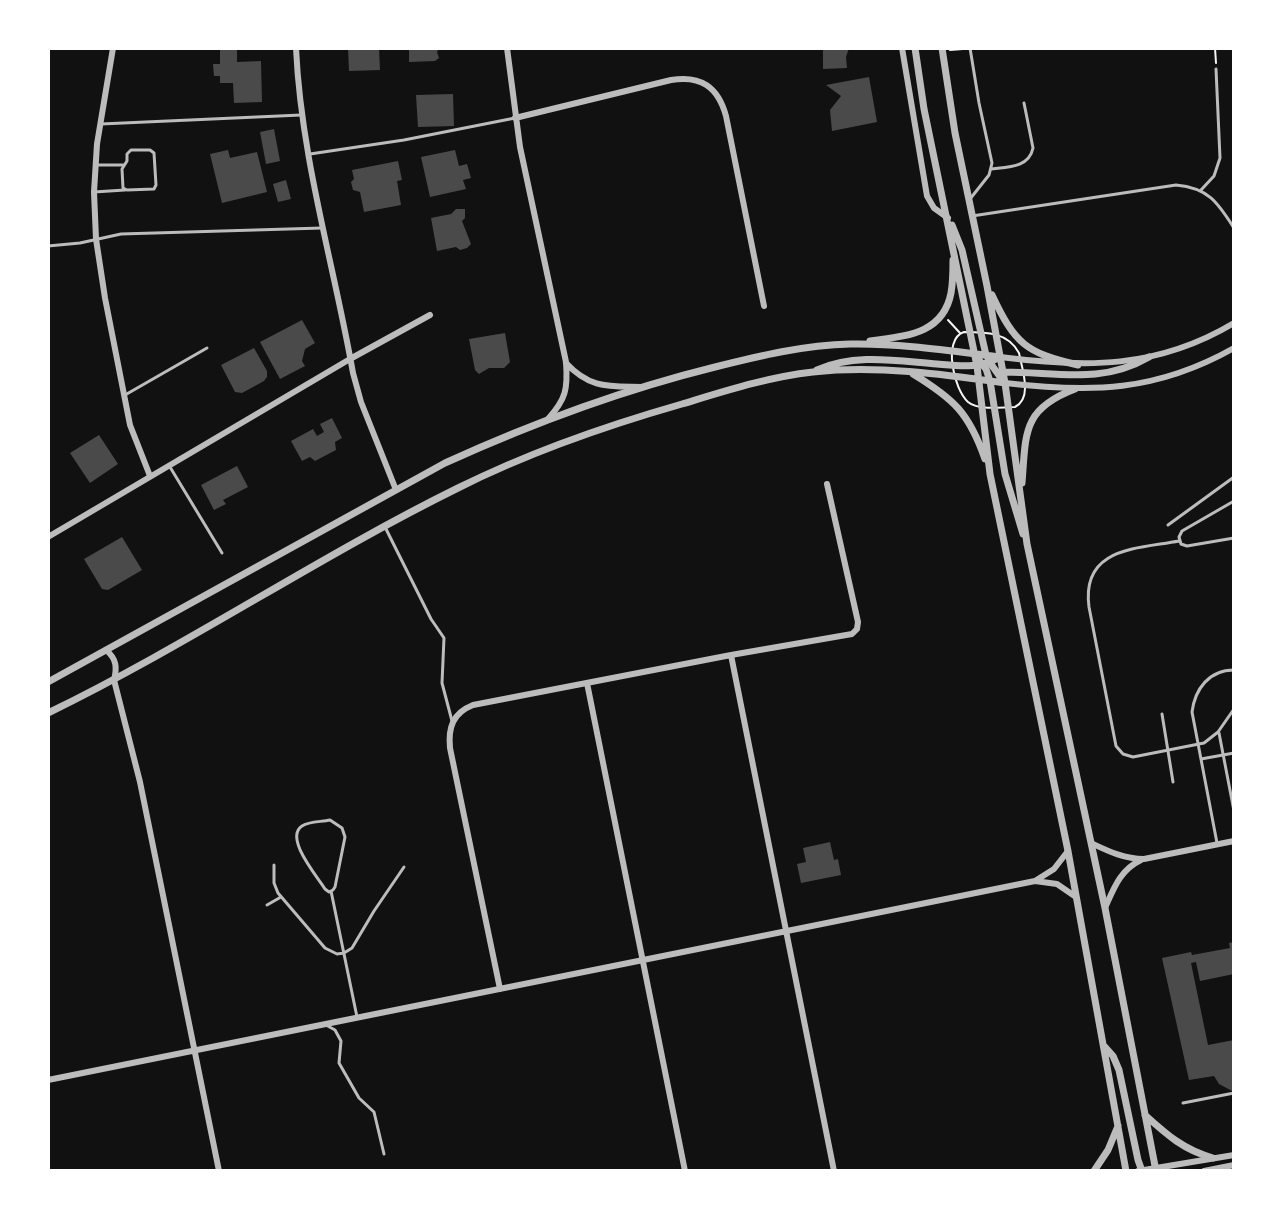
<!DOCTYPE html>
<html>
<head>
<meta charset="utf-8">
<style>
	body { margin:0 }
	#map { position:relative; width:1282px; height:1219px; overflow:hidden; background:#111; font-family:"Roboto Condensed",sans-serif }
	canvas { display:block }
	.frame { position:absolute; inset:0; border:50px solid #fff; pointer-events:none }
</style>
</head>
<body>
<div id="map">
<canvas width="1282" height="1219"></canvas>
<div class="frame"></div>
</div>
<script>
const ctx = document.querySelector('canvas').getContext('2d');
ctx.lineJoin = 'round';
function fillPath(path, color) {
  ctx.fillStyle = color;
  ctx.fill(path, 'evenodd');
}
function trace(path, color, width, dash) {
  ctx.strokeStyle = color;
  ctx.lineWidth = width;
  ctx.lineCap = dash ? 'butt' : 'round';
  ctx.setLineDash(dash || []);
  ctx.stroke(path);
}
const building = new Path2D(`
	M348,48H379L380,70L349,71Z
	M409,48H439L437,52L439,58L435,61L409,62Z
	M823,48H849L846,57L847,68L823,69Z
	M237,49V62L261,61L262,102L234,103L233,83H220V76H214L213,64H220V50Z
	M869,77L877,122L832,131L830,110L841,96L826,85Z
	M453,94L454,126L418,127L416,95Z
	M274,129L280,161L266,164L260,132Z
	M228,150L230,158L257,152L267,192L222,203L210,154Z
	M455,150L459,166L467,164L471,178L463,180L466,189L430,197L421,157Z
	M398,161L402,180L397,181L401,205L364,212L360,192L353,190L351,182L354,179L352,170Z
	M286,180L291,199L278,202L273,184Z
	M456,209H465V218L462,221L471,244L467,248L460,250L456,247L437,251L431,218L451,214Z
	M302,320L315,343L305,349L302,361L305,366L280,379L260,342Z
	M505,333L510,362L504,368H489L479,374L475,370L469,339Z
	M254,348L267,371V377L264,381L242,393L235,392L221,365Z
	M332,418L342,438L335,442L336,450L315,461L310,457L302,461L291,441L313,429L317,436L324,432L320,424Z
	M99,435L118,464L90,483L70,453Z
	M237,466L248,487L223,500L226,504L214,510L201,485Z
	M122,537L142,570L108,590L102,589L84,559Z
	M830,842L834,860L838,859L841,875L801,883L797,864L806,862L803,848Z
	M1234,942V974L1200,981L1196,962L1191,963L1208,1045L1234,1040V1091H1232L1219,1084L1214,1076L1189,1080L1162,958L1191,952L1192,955L1230,948L1229,943Z`);
const path = new Path2D(`
	M1215,48L1216,63
	M950,50L963,49
	M948,320L960,333
	M964,332C986,332 1008,332 1019,353C1022,369 1033,398 1015,407C1001,407 979,411 968,402C954,390 942,339 964,332Z`);
const service = new Path2D(`
	M970,48L979,103L992,163L989,175L970,199
	M101,124L301,115
	M131,150H150L154,153L156,185L154,189L127,190L123,188L122,169L127,161V154Z
	M310,154L404,140L515,118
	M96,165H124
	M991,169C1007,167 1029,168 1033,148L1024,103
	M1201,190L1214,176L1220,158L1216,69
	M94,192L125,190
	M972,216L1176,185C1209,188 1218,203 1234,228
	M48,246L80,243L121,234L322,228
	M125,395L207,348
	M170,467L222,553
	M1234,501L1182,531L1179,537L1181,544L1187,546L1234,538
	M1168,525L1234,477
	M385,527L431,619L444,638L442,683L452,721
	M1179,541C1137,549 1081,547 1089,607L1116,746L1123,754L1133,757L1204,743L1218,732L1234,709
	M1162,714L1173,782
	M1219,733L1234,811
	M1201,759L1234,753
	M330,820L342,828L345,837L335,887L333,890L329,892L325,889C317,876 284,838 302,826C309,821 322,822 330,820Z
	M1217,843L1192,712C1195,689 1209,670 1234,670
	M274,865V883L278,893L325,948L337,954L344,953L352,948L374,911L404,867
	M331,891L357,1017
	M267,905L281,897
	M326,1025L335,1030L341,1041L339,1063L359,1098L374,1112L384,1154
	M1183,1103L1234,1093`);
const minor = new Path2D(`
	M113,48L97,144L94,192L96,239L105,298L130,425L150,476
	M296,48C301,158 334,265 353,373L361,402L396,490
	M507,48L520,147L566,362C568,389 566,399 548,419
	M902,48L927,196L934,208L948,218
	M515,118L671,80C701,75 718,87 726,116L764,306
	M1000,357C1086,368 1157,369 1234,323
	M566,363C590,389 609,386 642,387
	M1005,383C1091,393 1156,392 1234,348
	M48,537L350,359L430,315
	M106,650C117,659 117,668 114,680L140,782L219,1171
	M731,655L834,1171
	M587,683L685,1171
	M1091,843C1108,851 1124,859 1144,859L1234,841
	M1035,881L1054,869L1068,851
	M1105,908C1114,888 1120,870 1141,860
	M500,989L450,748C448,727 453,713 473,705L731,655L852,634L857,629L858,622L827,484
	M48,1080L1035,881L1057,884L1076,897
	M1138,1171L1234,1155
	M1204,1171L1234,1165`);
const tertiary = new Path2D(`
	M915,48L924,109L977,366L990,474L1068,851L1126,1171
	M942,48L955,133L987,286L1005,383L1027,544L1105,908L1156,1171
	M952,225L962,250L986,355L993,367L1003,381
	M992,295C1015,344 1026,353 1078,365
	M870,341C904,336 943,335 951,293C953,282 953,271 953,260
	M975,355L986,369L990,381L1005,474L1023,534
	M817,370C855,353 897,361 937,364C960,366 979,369 1000,357
	M1000,372C1053,371 1099,386 1149,357
	M913,374C954,399 969,413 985,459
	M1022,483C1026,433 1022,409 1075,389
	M48,682L445,463C533,423 622,390 715,367C759,356 804,345 850,344C899,343 951,351 1000,357
	M48,713C188,645 318,557 458,488C530,452 605,426 682,404C725,391 768,377 813,372C876,365 942,374 1005,383
	M1105,1047L1113,1056L1119,1070L1138,1160L1142,1171
	M1145,1115C1167,1135 1184,1150 1213,1158
	M1094,1171L1108,1150L1118,1126`);
fillPath(building, '#4a4a4a');
trace(path, '#f5f5f5', 2);
trace(service, '#bcbcbc', 3);
trace(minor, '#bcbcbc', 6);
trace(tertiary, '#bcbcbc', 7);
</script>
</body>
</html>
